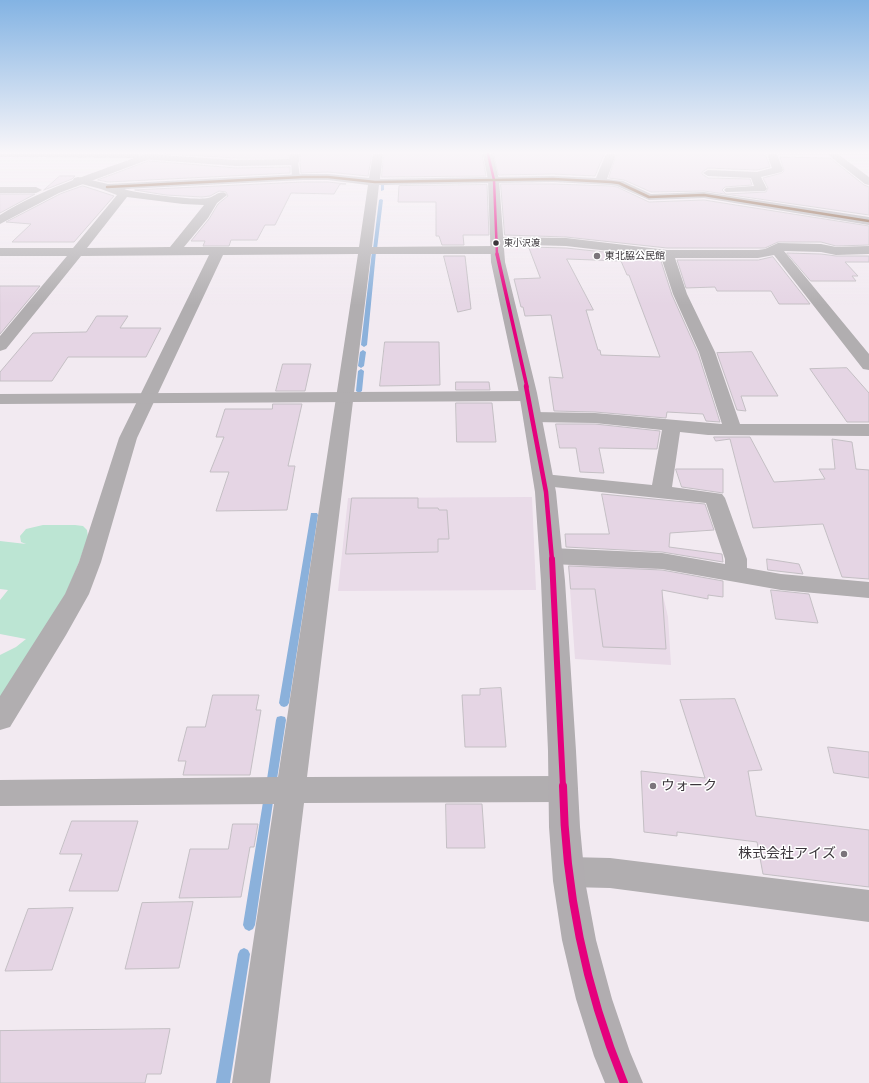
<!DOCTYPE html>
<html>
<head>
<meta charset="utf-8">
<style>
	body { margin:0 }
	canvas { display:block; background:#f2eaf1 }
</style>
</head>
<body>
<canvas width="869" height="1083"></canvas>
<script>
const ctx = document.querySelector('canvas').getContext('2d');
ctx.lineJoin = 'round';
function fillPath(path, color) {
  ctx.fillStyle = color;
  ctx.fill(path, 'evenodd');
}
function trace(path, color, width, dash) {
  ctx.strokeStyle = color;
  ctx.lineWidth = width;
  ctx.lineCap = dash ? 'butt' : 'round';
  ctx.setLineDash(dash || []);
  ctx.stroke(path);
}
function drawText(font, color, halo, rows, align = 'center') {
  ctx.font = font + ' Raleway,"Noto Sans JP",sans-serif';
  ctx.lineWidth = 3;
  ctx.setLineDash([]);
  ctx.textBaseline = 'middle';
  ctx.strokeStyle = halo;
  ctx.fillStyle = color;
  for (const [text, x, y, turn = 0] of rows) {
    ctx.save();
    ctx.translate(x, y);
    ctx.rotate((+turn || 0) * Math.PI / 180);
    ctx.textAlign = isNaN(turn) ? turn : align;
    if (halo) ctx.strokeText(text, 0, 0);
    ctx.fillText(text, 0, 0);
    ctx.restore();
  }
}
const built = new Path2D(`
	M532,497L536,590L338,591L348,498Z
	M568,561L656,565L668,617L671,665L575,659Z`);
const green = new Path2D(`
	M43,525H75L83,526L87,530L88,537L79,562L66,594L0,700V655L16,647L26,639L0,634V600L8,590L0,589V541L26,544L21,542L20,536L26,529Z`);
const stream = new Path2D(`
	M392,182L393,184L384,185V190L381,191V183Z
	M381,199L383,200L377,249L375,250L373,249L379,200Z
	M372,251L376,252L367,345L364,347L361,345Z
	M363,350L366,352L364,366L361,368L358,366L360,352Z
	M361,369L364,371L362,391L359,393L356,391L358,371Z
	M311,513H317L318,515L289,703L287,706L284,707L281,706L279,703Z
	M281,716L285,717L286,720L277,779L276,782L272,784L268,782L267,779L276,720L277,717Z
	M268,797L272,799L273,802L255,925L253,929L249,931L245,929L243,925L263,802L264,799Z
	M244,948L248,950L250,954L230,1083H216L238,954L240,950Z`);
const building = new Path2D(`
	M165,154H289L288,158H236Z
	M301,154H372L368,176L328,172L301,173L300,163Z
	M384,154H482L486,176L382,177Z
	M494,154H604L595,176L553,174L499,175Z
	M617,154H763L766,156L770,167L757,170L708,168L702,172V174L708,178L750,179L752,185L725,187L722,190L726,194L766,192L768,188L763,178L782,173L784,171L780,157L830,158L864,185L869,187V215L704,191L651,192L624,180L609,178Z
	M149,161L236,168L290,167V173L108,182L98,180Z
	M60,176H75L72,179L44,190Z
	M303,182H328L346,184H340L334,194L291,193L275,225H265L257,240H231L229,246H203L205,241H191L209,219L218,204L228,196L226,192L219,191L210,196L202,197L166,195L135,190Z
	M501,184H553L611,186L617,187L649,202L704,200L869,226V245L836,246L821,242H778L765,248H667L566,237L505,235Z
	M487,185L489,235H463L464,245H442L439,236H436V202H398L399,186Z
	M83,186L114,196L74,242H12L31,224L6,222L60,194Z
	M0,194H35L0,213Z
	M529,247L566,248L660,258L672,295L698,353L720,422L706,421L703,414L667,412L666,418L595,412L554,411L549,377L563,378L551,315L525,316L523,307H521L514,279L540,278ZM567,259L621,261L627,275H629L660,357L601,355L600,350H598L586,310H593Z
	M787,253L821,254L836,256H869V262H845L858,276H852L856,281H811Z
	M444,256H465L471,309L458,312Z
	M773,257L810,304H779L771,291H717L715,287L686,288L677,260H758Z
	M0,286H40L0,334Z
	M97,316H128L120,328H161L146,357H68L52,381H0V372L33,333L86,332Z
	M385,342H439L440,385L380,386Z
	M752,352L778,396H741L746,411L737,410L717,353Z
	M283,364H311L305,391H276Z
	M847,368L869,393V422H847L810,369Z
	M456,382H489L490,390H456Z
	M456,403H492L496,442H457Z
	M273,404H302L288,466H295L287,510L216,511L229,472H210L224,437H216L225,409H272Z
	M556,424H595L660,431L657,449L599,448L604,473L580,472L576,448H560Z
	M714,437H750L774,482L825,479L819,469H835L832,439L852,442L856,469L869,470V579L842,577L823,524L753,528L730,439L716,441Z
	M676,469H723V493L682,487Z
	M602,494L705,504L714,530L670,533L669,547L722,554L723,562L662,552L566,547L565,534H609Z
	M352,498H418V508H438L439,510H447L449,539H438V552L346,554Z
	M767,559L799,564L803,574L768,570Z
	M569,566L662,570L723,581V597L708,595V599L662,590L666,649L603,647L595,589H571Z
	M771,590L809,594L818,623L776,619Z
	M501,688L506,747H465L462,695H480V689Z
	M213,695H259L256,710H261L250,775H183L186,761H178L187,727H205Z
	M735,699L762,770L748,771L756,816L869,830V887L763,874L757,842L677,832V836L644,832L641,771L705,778L680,700Z
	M828,747L869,752V778L834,773Z
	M446,804H482L485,848H447Z
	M72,821H138L118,891H69L82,854H60Z
	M233,824H258L254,847H250L241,897L179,898L190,849H228Z
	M193,902L179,968L125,969L142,903Z
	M73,908L52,970L5,971L28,909Z
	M170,1029L161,1074H147L145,1083H0V1031Z`);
const service = new Path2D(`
	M291,160H294L298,162L300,177L299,179H293L292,177Z`);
const minor = new Path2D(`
	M146,154L236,160L289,159L290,154H300L299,162L294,165L236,166L142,159L141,157L142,155Z
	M373,154H383L380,179L553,176L596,178L606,154H616L607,179L623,181L651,194L704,192L869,217V225L704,198L649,200L617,186L611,185L553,182L379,185L372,247L496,246L501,247L503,250L501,253L496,254H371L307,777L563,776L573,780L578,789L573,798L563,802L304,803L270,1083H232L274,804L0,806V780L278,777L358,254L223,255L137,438L101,562L89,594L66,635L10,727L0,730V696L65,594L79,562L119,438L209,255L81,256L6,349L0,351V336L67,256H0V248H73L117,195L101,189L74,182L73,180L74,178L78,177L108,184L303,174H328L369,178ZM303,180H328L368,185L359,247H184L208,218L217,203L227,195L225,193C217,191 215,197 208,198C197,201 135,193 124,189ZM127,197L183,204L204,205L170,247L87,248Z
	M767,154H777L783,170L782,172L761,177L767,189L765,191L726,192L724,190L726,188L754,186L751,178L708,176L703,173L708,170L757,172L772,168Z
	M827,154H838L869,177V185L865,184Z
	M0,187H36L42,190L36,193H0Z
	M496,237L566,238L667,250H758L765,249L778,243L821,244L836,247L869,246V254L836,255L821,252L784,251L869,354V370L863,369L774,255L758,258H675L687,294L715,352L740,424H869V436L708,435L680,432L672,487L722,494L725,498L747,559V568L781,574L869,582V598L781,590L662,569L551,564L543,561L540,556L543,551L551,548L662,553L725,564V559L706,503L544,486L537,484L534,480L537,476L544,474L652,485L662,430L595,423L533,422L527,421L524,417L527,413L533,412L595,413L722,424L699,352L673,294L661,257L566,246L492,244L490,241L492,238Z
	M569,857L610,858L869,890V922L610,888L569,887L558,883L553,872L558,861Z`);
const tertiary = new Path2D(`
	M0,154H139V156L145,154H159L158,156L59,193L0,224V215C42,189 88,175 134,158L0,157Z
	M528,391L534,392L537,396L534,400L528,401L0,404V394Z`);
const secondary = new Path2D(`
	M483,154H493L499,180L505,262L537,393L556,492L565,581L576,751L580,827L585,881L596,940L612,999L630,1052L643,1083H605L594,1056L576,999L562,940L553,881L549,827L548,751L541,581L535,492L519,393L491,262L488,180Z`);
const bus1Far4 = new Path2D(`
	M488,154L494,180L497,255`);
const bus1Far3 = new Path2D(`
	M497,254L527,387`);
const bus1Far2 = new Path2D(`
	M526,386L546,492L552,560`);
const bus1Far1 = new Path2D(`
	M552,559L563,787`);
const bus1 = new Path2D(`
	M563,786C565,889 585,988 624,1083`);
const bus2 = new Path2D(`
	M107,187L303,177H328L375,182L553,179L611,182L619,183L649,197L704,195L869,221`);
const markers = [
	[496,243,3.5,"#3b363b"],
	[597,256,4,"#7b757b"],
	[653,786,4,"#7b757b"],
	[844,854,4,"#7b757b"]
];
const farBusnames = [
	["東小沢渡",504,243]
];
const farPoinames = [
	["東北脇公民館",605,256]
];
const nearPoinames = [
	["ウォーク",661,786],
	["株式会社アイズ",836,854,"right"]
];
fillPath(built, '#e9dbe8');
fillPath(green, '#bce5d3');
fillPath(stream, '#8bb1db');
fillPath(building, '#e5d5e4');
trace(building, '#c4bfc4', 1);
fillPath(service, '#b1aeb0');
fillPath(minor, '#b1aeb0');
fillPath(tertiary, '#b1aeb0');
fillPath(secondary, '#b1adb0');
trace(bus1Far4, '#e5007d', 2.5);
trace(bus1Far3, '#e5007d', 3.5);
trace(bus1Far2, '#e5007d', 4.5);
trace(bus1Far1, '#e5007d', 6);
trace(bus1, '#e5007d', 8);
trace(bus2, '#7a4b2a', 2.5);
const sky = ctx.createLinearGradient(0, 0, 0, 305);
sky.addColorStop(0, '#83b3e3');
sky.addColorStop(0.5, '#f9f6f9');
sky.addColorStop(1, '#f9f6f900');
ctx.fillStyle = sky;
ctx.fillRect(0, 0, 869, 305);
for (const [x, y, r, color] of markers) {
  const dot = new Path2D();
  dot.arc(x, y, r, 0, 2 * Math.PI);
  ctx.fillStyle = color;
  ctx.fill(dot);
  trace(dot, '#fff', 1.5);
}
drawText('9px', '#3b363b', '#fff', farBusnames, 'left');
drawText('10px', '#3b363b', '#fff', farPoinames, 'left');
drawText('14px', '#3b363b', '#fff', nearPoinames, 'left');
</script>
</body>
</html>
